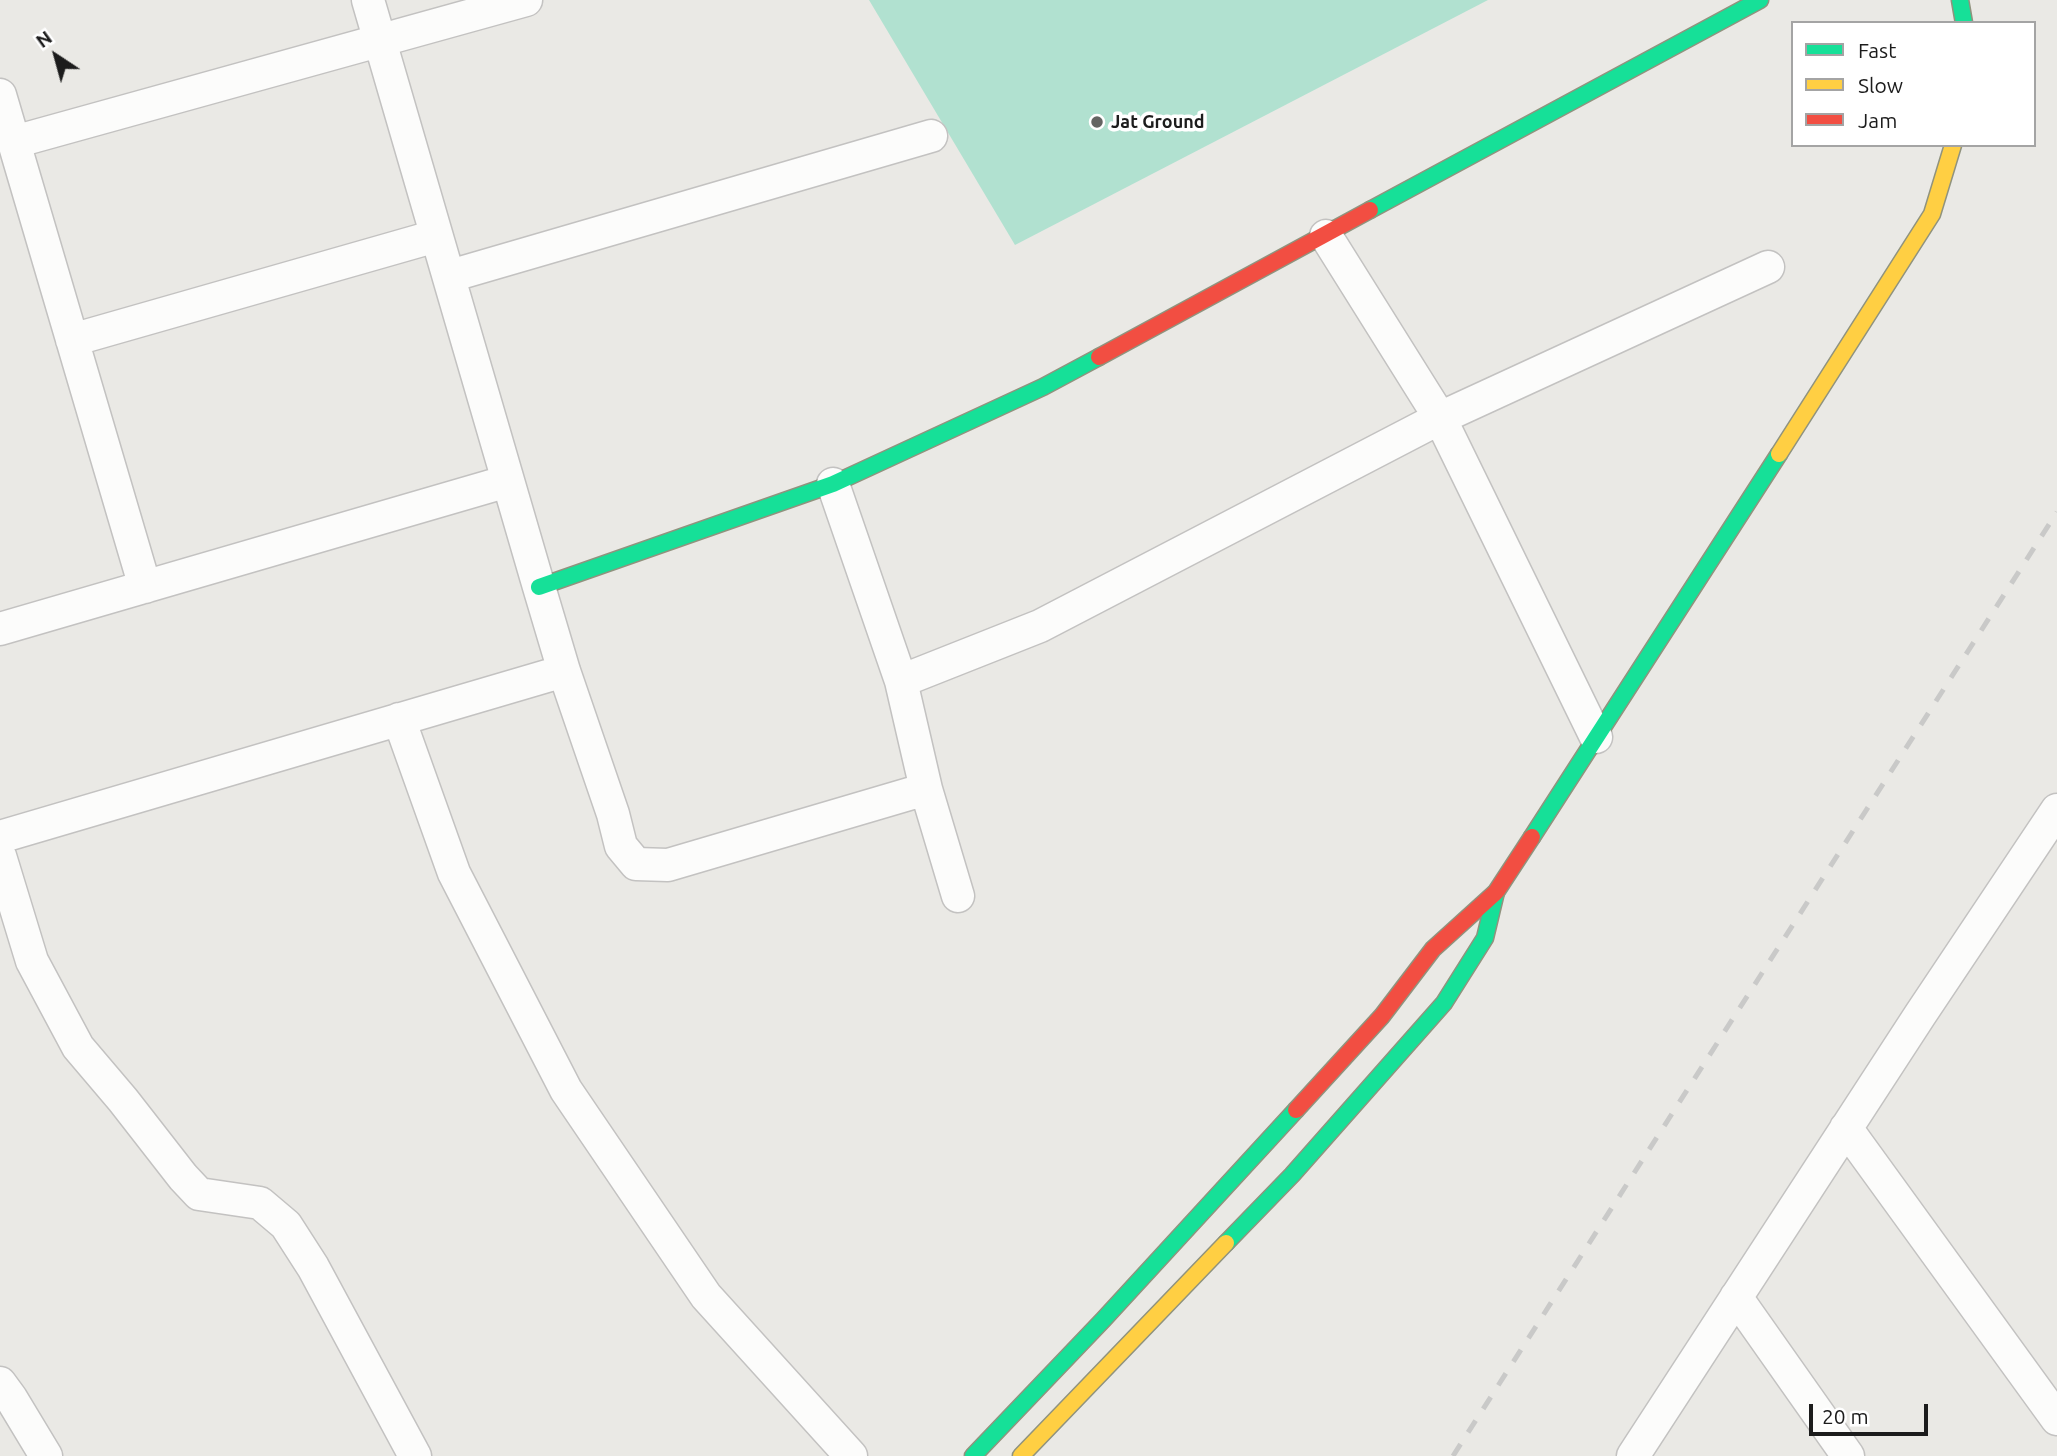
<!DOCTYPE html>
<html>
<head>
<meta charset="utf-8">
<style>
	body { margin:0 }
	#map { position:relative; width:2057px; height:1456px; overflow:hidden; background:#eae9e5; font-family:Ubuntu,sans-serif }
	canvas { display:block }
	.legend { position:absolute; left:1791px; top:21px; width:245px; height:126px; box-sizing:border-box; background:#fff; border:2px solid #a4a4a4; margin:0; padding:9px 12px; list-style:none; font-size:21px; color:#1c1c1c }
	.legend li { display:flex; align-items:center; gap:14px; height:35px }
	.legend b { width:35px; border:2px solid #a4a4a4 }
	.north { position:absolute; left:21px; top:21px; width:70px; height:70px; -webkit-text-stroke:5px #fff; paint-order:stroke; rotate:324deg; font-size:19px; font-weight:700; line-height:28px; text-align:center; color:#1c1c1c }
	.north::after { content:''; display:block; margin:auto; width:24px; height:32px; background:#1c1c1c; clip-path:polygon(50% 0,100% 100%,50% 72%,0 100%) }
	.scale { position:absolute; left:1809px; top:1404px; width:119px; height:32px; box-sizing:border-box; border:4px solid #1c1c1c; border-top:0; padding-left:9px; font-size:21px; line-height:24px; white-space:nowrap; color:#1c1c1c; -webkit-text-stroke:5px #fff; paint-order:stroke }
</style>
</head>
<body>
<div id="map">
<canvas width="2057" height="1456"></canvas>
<ul class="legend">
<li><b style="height:9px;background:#16e098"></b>Fast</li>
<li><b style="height:9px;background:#ffcf43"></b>Slow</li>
<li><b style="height:9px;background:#f24e42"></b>Jam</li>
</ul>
<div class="north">N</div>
<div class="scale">20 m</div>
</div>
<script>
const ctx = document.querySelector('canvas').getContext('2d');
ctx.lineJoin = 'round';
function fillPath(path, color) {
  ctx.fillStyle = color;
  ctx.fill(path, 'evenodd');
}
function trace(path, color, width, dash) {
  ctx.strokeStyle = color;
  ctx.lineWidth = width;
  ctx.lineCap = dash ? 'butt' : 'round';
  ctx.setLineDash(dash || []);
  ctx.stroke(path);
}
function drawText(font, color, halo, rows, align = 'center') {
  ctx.font = font + ' Ubuntu,sans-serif';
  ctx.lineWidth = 7;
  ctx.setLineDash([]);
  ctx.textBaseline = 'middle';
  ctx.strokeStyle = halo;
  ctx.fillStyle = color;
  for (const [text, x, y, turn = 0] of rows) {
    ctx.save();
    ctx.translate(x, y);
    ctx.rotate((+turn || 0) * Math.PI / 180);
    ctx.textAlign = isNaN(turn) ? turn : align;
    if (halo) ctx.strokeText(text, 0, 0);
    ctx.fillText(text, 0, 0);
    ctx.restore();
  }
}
const pitch = new Path2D(`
	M869,0H1488L1015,245Z`);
const street = new Path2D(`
	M368,0L539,587L564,671L613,814L621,846L636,864L668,865L926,789
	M0,95L145,587
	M14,142L526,0
	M1326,236L1440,418L1596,737
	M450,276L931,136
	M72,340L436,236
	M833,484L901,681L926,789L958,896
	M0,629L508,481
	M901,681L1040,626L1440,418L1768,267
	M399,719L454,873L566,1090L706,1296L851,1456
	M0,837L564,671
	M0,856L32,961L78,1047L123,1100L183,1177L199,1194L260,1203L286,1225L313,1267L415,1456
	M1846,1128L2057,1419
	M1736,1297L1848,1456
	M0,1383L11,1398L46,1456
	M1633,1456L1920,1015L2057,810`);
const fast = new Path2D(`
	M1960,0L1964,23
	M1370,210L1760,0
	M539,587L833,484L1043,387L1099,357
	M1532,837L1779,454
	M1226,1243L1292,1175L1444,1003L1485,938L1496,892
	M973,1456L1103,1320L1296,1110`);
const slow = new Path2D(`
	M1779,454L1932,214L1953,145
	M1021,1456L1226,1243`);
const jam = new Path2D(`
	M1099,357L1370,210
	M1296,1110L1382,1016L1433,949L1496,892L1532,837`);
const rail = new Path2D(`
	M1453,1456L2057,512`);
const markers = [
	[1097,122,7,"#646462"]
];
const poiNames = [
	["Jat Ground",1111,122]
];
fillPath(pitch, '#b1e1d0');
trace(street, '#c3c2c1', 35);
trace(fast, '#90937e', 19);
trace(slow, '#90937e', 19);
trace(jam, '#90937e', 19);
trace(street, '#fcfcfb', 32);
trace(fast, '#16e098', 16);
trace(slow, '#ffcf43', 16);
trace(jam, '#f24e42', 16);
trace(rail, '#c9c9c8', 5, [14, 14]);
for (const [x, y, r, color] of markers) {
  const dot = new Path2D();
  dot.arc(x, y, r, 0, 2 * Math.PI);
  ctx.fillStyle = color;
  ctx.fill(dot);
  trace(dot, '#fff', 2.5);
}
drawText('bold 18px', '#1c1c1c', '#fff', poiNames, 'left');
</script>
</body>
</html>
